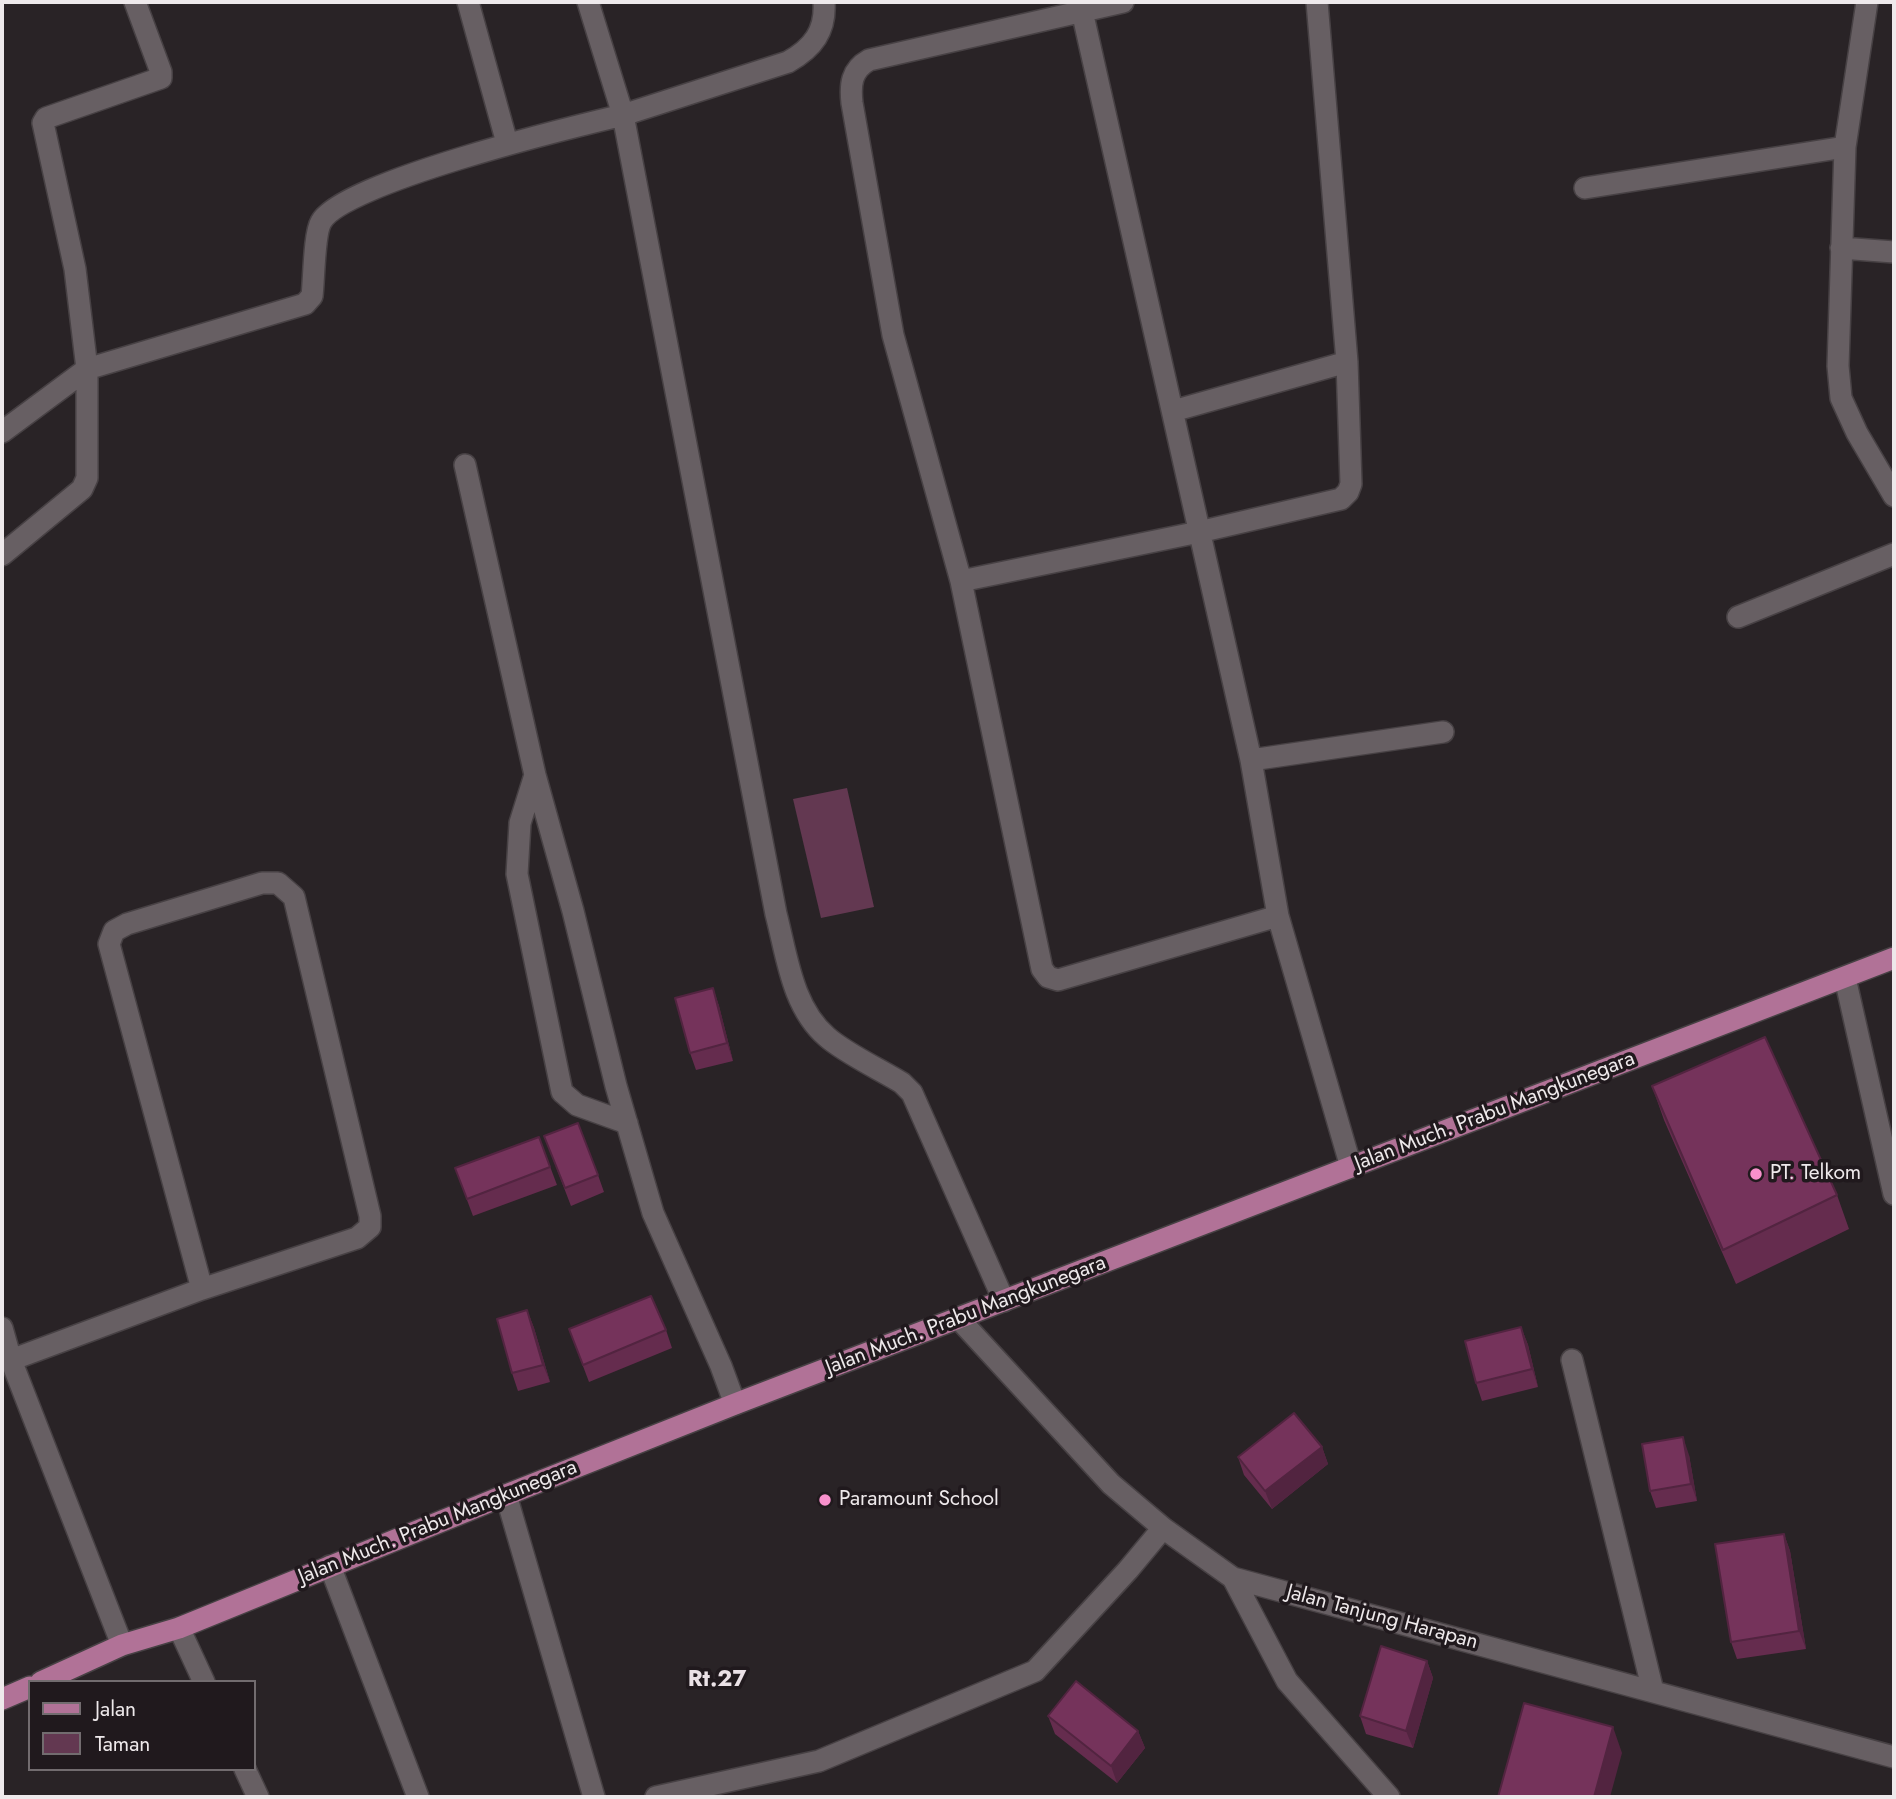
<!DOCTYPE html>
<html>
<head>
<meta charset="utf-8">
<style>
	body { margin:0 }
	#map { position:relative; width:1896px; height:1799px; overflow:hidden; background:#292326; font-family:Jost,sans-serif }
	canvas { display:block }
	.frame { position:absolute; inset:0; border:4px solid #eee9eb; pointer-events:none }
	.legend { position:absolute; left:28px; top:1680px; width:228px; height:91px; box-sizing:border-box; background:#20191d; border:2px solid #726c6f; margin:0; padding:9px 12px; list-style:none; font-size:21px; color:#eee9eb }
	.legend li { display:flex; align-items:center; gap:14px; height:35px }
	.legend b { width:35px; border:2px solid #726c6f }
</style>
</head>
<body>
<div id="map">
<canvas width="1896" height="1799"></canvas>
<div class="frame"></div>
<ul class="legend">
<li><b style="height:9px;background:#b17297"></b>Jalan</li>
<li><b style="height:19px;background:#633851"></b>Taman</li>
</ul>
</div>
<script>
const ctx = document.querySelector('canvas').getContext('2d');
ctx.lineJoin = 'round';
function fillPath(path, color) {
  ctx.fillStyle = color;
  ctx.fill(path, 'evenodd');
}
function trace(path, color, width, dash) {
  ctx.strokeStyle = color;
  ctx.lineWidth = width;
  ctx.lineCap = dash ? 'butt' : 'round';
  ctx.setLineDash(dash || []);
  ctx.stroke(path);
}
function drawText(font, color, halo, rows, align = 'center') {
  ctx.font = font + ' Jost,sans-serif';
  ctx.lineWidth = 7;
  ctx.setLineDash([]);
  ctx.textBaseline = 'middle';
  ctx.strokeStyle = halo;
  ctx.fillStyle = color;
  for (const [text, x, y, turn = 0] of rows) {
    ctx.save();
    ctx.translate(x, y);
    ctx.rotate((+turn || 0) * Math.PI / 180);
    ctx.textAlign = isNaN(turn) ? turn : align;
    if (halo) ctx.strokeText(text, 0, 0);
    ctx.fillText(text, 0, 0);
    ctx.restore();
  }
}
const green = new Path2D(`
	M847,788L874,907L821,918L793,799Z`);
const minor = new Path2D(`
	M468,2L507,143
	M824,2C826,31 813,48 788,62L623,115L776,914C787,956 792,1007 827,1037C845,1053 881,1070 902,1083L912,1093L1004,1301
	M1123,2L869,60C851,70 850,85 852,103L893,335L961,581L1042,969L1048,977L1058,980L1278,916
	M1867,2L1845,147L1838,366L1841,398L1857,433L1894,496
	M1082,11L1251,760L1278,916L1351,1167
	M1585,188L1845,147
	M1841,248L1894,252
	M1173,411L1347,362
	M2,432L87,369L305,304L312,296C314,280 314,234 321,222C341,183 572,127 623,115L588,2
	M465,465L535,775L573,911L616,1086L653,1213L721,1366L735,1404
	M2,555L82,489L87,478V369L75,269L43,123L46,118L161,78V72L135,2
	M961,581L1199,532L1341,499L1348,492L1351,484L1347,362L1317,2
	M1738,617L1894,554
	M1251,760L1443,732
	M535,775L520,823L517,874L562,1092L577,1105L627,1123
	M1845,978L1894,1194
	M960,1320L1111,1484L1163,1528L1233,1578L1894,1757
	M2,1328L11,1360L122,1645
	M11,1360L202,1289L357,1238L370,1227V1216L294,897L278,883H262L127,924L114,931L109,944L202,1289
	M1572,1360L1653,1691
	M506,1495L594,1797
	M330,1566L418,1797
	M1233,1578L1287,1681L1389,1797
	M179,1628L204,1682
	M245,1769L258,1797
	M656,1797L819,1761L1035,1671L1128,1570L1163,1528`);
const major = new Path2D(`
	M41,1682L122,1645L179,1628L506,1495L735,1404L1894,958
	M2,1699L30,1687`);
const wall = new Path2D(`
	M713,988L719,1006L733,1061L696,1070L690,1053Z
	M1652,1086L1837,1195L1849,1229L1736,1284L1664,1120Z
	M539,1137L557,1185L473,1216L455,1168Z
	M551,1154L598,1175L604,1192L571,1206Z
	M527,1310L534,1328L550,1382L518,1391L512,1373Z
	M1521,1327L1528,1345L1538,1387L1482,1401L1476,1383Z
	M569,1329L666,1330L672,1348L589,1382Z
	M1322,1447L1328,1464L1272,1509L1244,1475L1238,1457Z
	M1689,1455L1697,1501L1656,1508L1650,1491Z
	M1784,1534L1790,1551L1806,1649L1737,1659L1731,1642Z
	M1427,1661L1433,1678L1413,1748L1366,1734L1360,1716Z
	M1048,1716L1138,1731L1145,1748L1117,1783L1055,1734Z`);
const shadedWall = new Path2D(`
	M713,988L719,1006L733,1061L727,1043Z
	M527,1310L534,1328L550,1382L543,1365Z
	M1521,1327L1528,1345L1538,1387L1532,1369Z
	M1683,1437L1689,1455L1697,1501L1691,1484Z
	M1322,1447L1328,1464L1272,1509L1265,1491Z
	M1784,1534L1790,1551L1806,1649L1799,1631Z
	M1427,1661L1433,1678L1413,1748L1406,1731Z
	M1613,1727L1622,1753L1610,1797H1594Z
	M1138,1731L1145,1748L1117,1783L1111,1766Z`);
const building = new Path2D(`
	M713,988L727,1043L690,1053L675,998Z
	M1765,1037L1837,1195L1723,1250L1652,1086Z
	M578,1123L598,1175L565,1188L544,1136Z
	M539,1137L550,1167L467,1199L455,1168Z
	M651,1296L666,1330L583,1365L569,1329Z
	M527,1310L543,1365L512,1373L497,1319Z
	M1521,1327L1532,1369L1476,1383L1465,1341Z
	M1294,1413L1322,1447L1265,1491L1238,1457Z
	M1683,1437L1691,1484L1650,1491L1642,1444Z
	M1784,1534L1799,1631L1731,1642L1715,1544Z
	M1381,1646L1427,1661L1406,1731L1360,1716Z
	M1076,1681L1138,1731L1111,1766L1048,1716Z
	M1524,1703L1613,1727L1594,1797H1498Z`);
const markers = [
	[1756,1174,7,"#f890cc"],
	[825,1500,7,"#f890cc"]
];
const streetNames = [
	["Jalan Much. Prabu Mangkunegara",1495,1112,-21],
	["Jalan Much. Prabu Mangkunegara",966,1316,-21],
	["Jalan Much. Prabu Mangkunegara",438,1523,-22],
	["Jalan Tanjung Harapan",1382,1618,15]
];
const poiNames = [
	["PT. Telkom",1770,1174],
	["Paramount School",839,1500]
];
const neighbourhoodNames = [
	["Rt.27",717,1680]
];
fillPath(green, '#633851');
trace(minor, '#474144', 24);
trace(major, '#474144', 24);
trace(minor, '#675f63', 21);
trace(major, '#b17297', 21);
fillPath(wall, '#652c4e');
fillPath(shadedWall, '#522440');
fillPath(building, '#75335b');
trace(building, '#522440', 2);
for (const [x, y, r, color] of markers) {
  const dot = new Path2D();
  dot.arc(x, y, r, 0, 2 * Math.PI);
  ctx.fillStyle = color;
  ctx.fill(dot);
  trace(dot, '#20191d', 2.5);
}
drawText('21px', '#eee9eb', '#20191d', streetNames);
drawText('21px', '#eee9eb', '#20191d', poiNames, 'left');
drawText('bold 23px', '#eae1e6', '#20191d', neighbourhoodNames);
</script>
</body>
</html>
